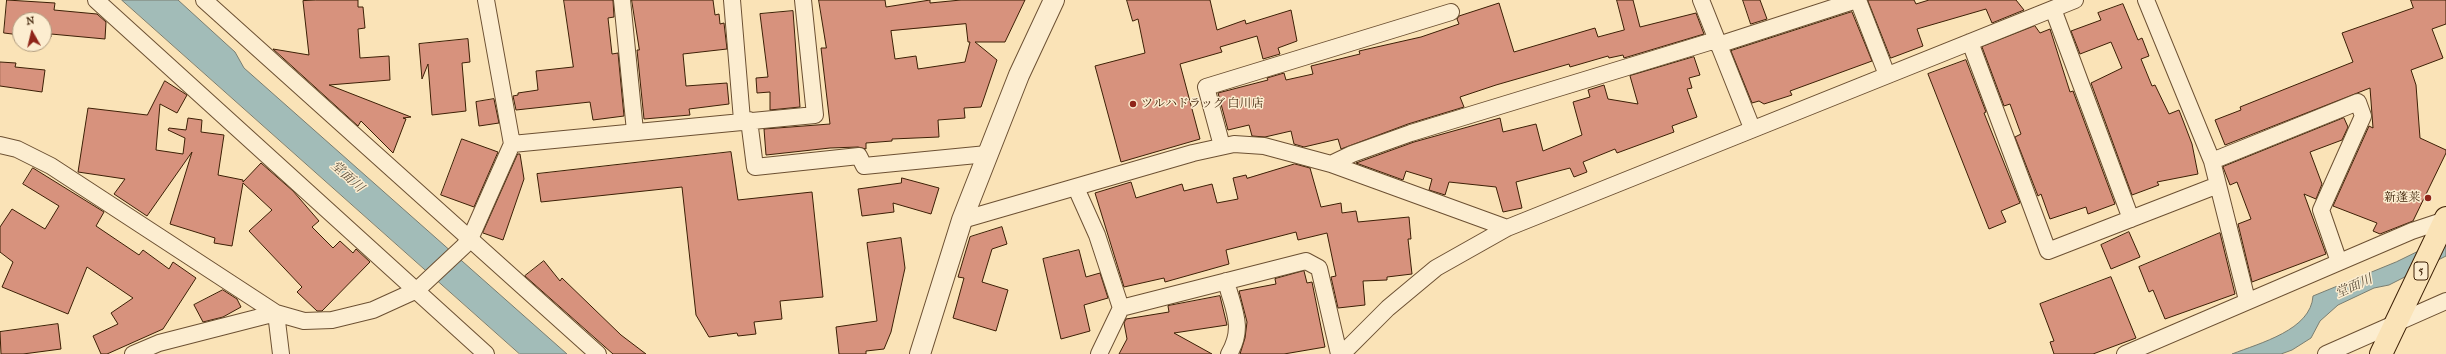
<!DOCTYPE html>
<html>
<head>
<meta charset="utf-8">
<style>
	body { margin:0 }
	#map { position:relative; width:2446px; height:354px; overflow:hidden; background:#fae3b7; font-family:"IM FELL French Canon",serif }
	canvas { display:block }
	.north { position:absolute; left:12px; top:12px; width:40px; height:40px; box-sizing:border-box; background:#fcedd0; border:1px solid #af9b7f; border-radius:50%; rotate:352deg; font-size:11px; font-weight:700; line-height:16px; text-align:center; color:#3c1f05 }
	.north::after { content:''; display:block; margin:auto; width:14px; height:18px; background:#8f2418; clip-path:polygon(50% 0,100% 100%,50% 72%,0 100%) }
</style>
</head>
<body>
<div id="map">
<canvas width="2446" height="354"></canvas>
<div class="north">N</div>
</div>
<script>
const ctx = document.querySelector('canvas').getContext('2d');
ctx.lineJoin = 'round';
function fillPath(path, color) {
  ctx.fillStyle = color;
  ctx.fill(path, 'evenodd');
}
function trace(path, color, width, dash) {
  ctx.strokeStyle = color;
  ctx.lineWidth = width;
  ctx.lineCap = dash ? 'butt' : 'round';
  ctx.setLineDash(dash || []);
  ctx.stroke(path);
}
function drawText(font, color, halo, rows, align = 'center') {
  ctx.font = font + ' "IM FELL French Canon","Noto Serif JP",serif';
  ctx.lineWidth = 3;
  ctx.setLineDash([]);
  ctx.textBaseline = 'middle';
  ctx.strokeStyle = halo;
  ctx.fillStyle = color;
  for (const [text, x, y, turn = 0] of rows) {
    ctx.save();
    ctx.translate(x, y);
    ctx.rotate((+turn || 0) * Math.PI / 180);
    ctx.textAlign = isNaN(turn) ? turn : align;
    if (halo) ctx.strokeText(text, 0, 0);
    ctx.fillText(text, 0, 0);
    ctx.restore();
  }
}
const water = new Path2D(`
	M122,0H178L235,52L244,68L567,354H520Z
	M2446,238V256L2389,285L2374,288L2338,305L2320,321L2311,338L2292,350L2281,354H2232C2260,343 2311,330 2313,296L2396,262Z`);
const building = new Path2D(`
	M7,0L55,3L54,10L97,14L106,22L105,39L51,34V37H44V20H20V35L4,33Z
	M316,0H358V7H363L365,28L358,29L360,58L389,56L390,80L329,85L411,117L403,118L406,119L393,153L361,121L358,126L273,49L309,55L303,1Z
	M564,0H613L614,17L608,18L612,54L618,53L624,116L593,120L590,102L516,110L513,96L518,95V93L538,90L536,71L573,67Z
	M632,0H713L715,15L719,14L720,24L724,23L727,49L683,54L686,86L727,83L729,104L689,109L690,115L644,119L637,50H639Z
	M819,0H885L886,7L930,0V3L961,0H1025L1005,42H975L997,60L981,107L964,108L965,118L938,120L939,137L892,139V141L866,143V149L858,147L830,148L766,155L764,129L830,124L821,48H826ZM966,24L968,42H970L965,62L918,69L916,56L895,59L891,31Z
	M1127,0H1210L1217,30L1245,20L1246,24L1291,10L1297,41L1278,48L1280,54L1263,59L1257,36L1220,47L1222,52L1180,64L1200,139L1121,162L1095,66L1145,53L1138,19L1133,21Z
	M1617,0H1633L1640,27L1696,13L1704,34L1624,58L1623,55L1609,58L1608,56L1570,67L1569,64L1496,85L1460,97L1464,107L1408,124L1341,149L1338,139L1304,147L1294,144L1291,131L1265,137L1252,136L1249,125L1228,130L1218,93L1268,80L1267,78L1284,73L1286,80L1313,74L1311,66L1360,54L1359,51L1421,37L1459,24L1457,19L1459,16L1499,3L1514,52L1595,28L1598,37L1624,30Z
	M1743,0H1760L1767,19L1751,24Z
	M1868,0H1914L1916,4L1929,0H2016L2024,10L1992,23L1986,9L1917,29L1923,46L1891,58Z
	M2411,0H2446V24L2432,29L2443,58L2411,70L2416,85L2420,138L2446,150V153L2413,221L2380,234L2373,231L2377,223L2333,206L2369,126L2373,128L2370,88L2225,145L2215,120L2241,110L2240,107L2353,62L2342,33L2413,8Z
	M2123,4L2138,40L2142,38L2149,56L2141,59L2152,86L2155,85L2169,114L2179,110L2192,144L2198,174L2157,182L2159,185L2132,195L2091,83L2122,68L2111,42L2080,54L2071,31L2101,20L2098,13Z
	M793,11L800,107L770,110V92L757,93L756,78L768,77L760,14Z
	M1852,12L1872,61L1790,91L1792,95L1764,104L1759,101L1752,103L1731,51Z
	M2035,26L2040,33L2050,29L2070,92L2073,91L2115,204L2088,214L2086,207L2050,219L2041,194L2038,196L2015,137L2021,134L2010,104L2004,106L1982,47Z
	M468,39L470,62L462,63L466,111L432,115L428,64L422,79L419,44Z
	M1694,57L1700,75L1689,78L1692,88L1687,89L1697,117L1672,126L1674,132L1617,153L1615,149L1583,162L1587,172L1574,177L1570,168L1516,182L1522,208L1503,212L1496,187L1449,182L1445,195L1429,190L1432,179L1406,171L1403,180L1356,163L1414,142L1500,118L1503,132L1536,124L1543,151L1582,135L1573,102L1590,97L1588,90L1604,85L1608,99L1638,104L1630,76Z
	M1966,60L1986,112L1984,113L2020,203L2001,211L2006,222L1989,229L1928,74Z
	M0,62L16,63L15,67L45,70L42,92L0,86Z
	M165,81L187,95L177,113L160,104L156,150L183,154L185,138L168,130L169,128L186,130L188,118L202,120L201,132L224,135L218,175L243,180V182L261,163L293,191L319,221L312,227L333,248L340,241L353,253L356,249L370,262L322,311H317L297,292L302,287L249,231L272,210L243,183L232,246L214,243L215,238L170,224L192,152L147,216L114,194L125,179L78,172L88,108L147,115Z
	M494,99L499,123L479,126L476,102Z
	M2344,118L2348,127L2342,140L2310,152L2322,184L2316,199L2304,194L2326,254L2252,282L2238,224L2251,219L2237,182L2230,185L2223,167Z
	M462,139L498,152L474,207L441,195Z
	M731,152L738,200L812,192L823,297L780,301L782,319L754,322L756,334L738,336L737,333L709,337L696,315L682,187L541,202L537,174Z
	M518,154H520L524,179L503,240L483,233Z
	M1295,164L1310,168L1321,207L1341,203L1342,213L1356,211L1358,222L1409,217L1411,239H1408L1412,274L1387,277V280L1363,281L1365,305L1338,308L1331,277L1336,276L1327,233L1298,240L1296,232L1226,250L1229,264L1165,282L1164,278L1124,287L1095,193L1131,182L1136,198L1182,184L1184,191L1212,184L1217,203L1238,199L1233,178L1246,175L1247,178Z
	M33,168L104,212L96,226L139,255L143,250L169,269L173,262L196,278L163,329L107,354H101L93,336L118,324L111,313L133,298L87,267L68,314L2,287L13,262L0,252V227L12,209L45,229L59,206L23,184Z
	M902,178L939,188L931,214L893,203L894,212L862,216L858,189L901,183Z
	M1002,227L1007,244L992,249L982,282L1008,290L996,331L953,318L964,278L958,277L970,237Z
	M2129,232L2140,257L2111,269L2101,245Z
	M2220,233L2235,294L2165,319L2153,290L2149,292L2139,267Z
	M901,238L905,268L891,332L884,349L866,351V354H839L836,327L877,321L867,243Z
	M1079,250L1086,277L1100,273L1108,298L1084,305L1090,331L1061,339L1043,259Z
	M544,261L560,281L562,278L621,335L646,354H613L525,276Z
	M1304,271L1307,283L1312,282L1325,347L1284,354H1240L1245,338L1247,322L1239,291L1276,284L1275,279Z
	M2111,277L2136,338L2093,354H2054L2050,342L2054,341L2040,304Z
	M223,290L237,299L241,307L223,317L203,322L194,305Z
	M1220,296L1227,325L1174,333L1212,354H1119L1127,339L1124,323L1126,319L1169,312L1168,306Z
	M58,324L61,349L23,354H1L0,332Z`);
const minor = new Path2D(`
	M96,0L486,354
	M204,0L598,354
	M622,0L635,131
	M732,0L742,120
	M1701,0L1752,128
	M1858,0L1887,75
	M2146,0L2212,161L2247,300
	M2053,9L2131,219
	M1970,42L2048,251L2218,185
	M1718,45L1857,0
	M749,120L755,167L859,156L864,166L987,154
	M512,144L815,115L803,0
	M0,145L17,149L51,166L276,313L304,321L332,320L373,310L417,290L464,246L470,239L512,144L486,0
	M1222,146L1206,87L1451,12
	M2212,161L2358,102L2363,116L2321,210L2339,262
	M1331,164L1352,154L1411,133L1716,40
	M1076,188L1097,235L1121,308L1099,354
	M962,220L1193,153L1234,144L1264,146L1331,164L1507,228
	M1226,281C1233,309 1245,327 1229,354
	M1121,308L1306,261L1319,268L1339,354
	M276,313L281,354
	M133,354L159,343L276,313
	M1342,354L1388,308L1436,268L1507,228L2075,0
	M2125,354L2412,231L2445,220
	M2326,354L2446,301`);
const tertiary = new Path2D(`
	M920,354L962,220L1019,75L1054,0`);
const primary = new Path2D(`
	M2381,354L2446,218`);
const markers = [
	[1133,104,4,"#8f2418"],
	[2428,198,4,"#8f2418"]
];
const shields = [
	[2421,271,14]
];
const shieldNames = [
	["5",2421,271]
];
const poiNames = [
	["ツルハドラッグ 白川店",1141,104],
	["新蓬莱",2420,198,"right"]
];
const waterNames = [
	["堂面川",347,177,42],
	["堂面川",2354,287,-24]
];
fillPath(water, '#a2bcb8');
trace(water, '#797d70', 1);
fillPath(building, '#d7927d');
trace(building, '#3c1f05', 1);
trace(minor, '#6c5032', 18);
trace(tertiary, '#6c5032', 22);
trace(primary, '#3c1f05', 24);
trace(minor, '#fcedd0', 16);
trace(tertiary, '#fcedd0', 20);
trace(primary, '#fae3b7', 22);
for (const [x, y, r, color] of markers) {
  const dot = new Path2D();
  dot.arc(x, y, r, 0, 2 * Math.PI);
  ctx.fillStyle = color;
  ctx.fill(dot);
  trace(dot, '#fcedd0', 1.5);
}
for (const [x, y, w] of shields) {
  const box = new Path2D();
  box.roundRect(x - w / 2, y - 9, w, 18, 3);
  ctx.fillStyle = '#fcedd0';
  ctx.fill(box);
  trace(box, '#3c1f05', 1);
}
drawText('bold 11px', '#3c1f05', null, shieldNames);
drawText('12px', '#3c1f05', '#fcedd0', poiNames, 'left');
drawText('italic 13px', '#5b4e3b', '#fcedd0', waterNames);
</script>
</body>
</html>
